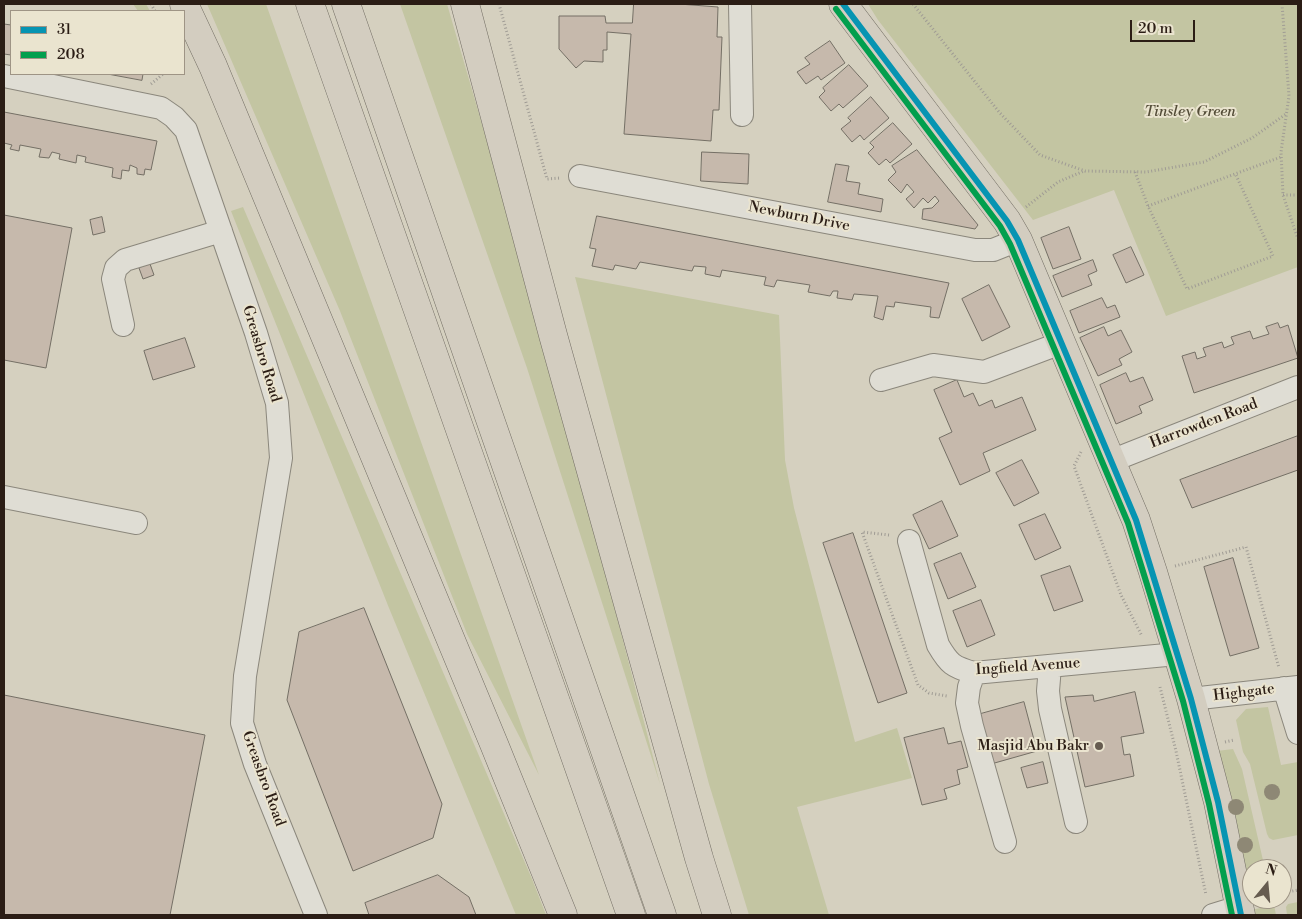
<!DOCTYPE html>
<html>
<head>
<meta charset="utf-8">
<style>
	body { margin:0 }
	#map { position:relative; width:1302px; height:919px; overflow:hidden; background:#d5d0bf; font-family:"Libre Bodoni",serif }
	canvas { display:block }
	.frame { position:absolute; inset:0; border:5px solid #2b1d15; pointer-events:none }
	.legend { position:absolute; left:10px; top:10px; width:175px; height:65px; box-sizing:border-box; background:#eae4cf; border:1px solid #9e9485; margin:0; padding:6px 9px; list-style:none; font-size:15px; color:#2b1d15 }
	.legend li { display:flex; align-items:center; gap:10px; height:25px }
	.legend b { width:25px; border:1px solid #9e9485 }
	.north { position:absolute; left:1242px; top:859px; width:50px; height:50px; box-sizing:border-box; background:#eae4cf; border:1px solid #9e9485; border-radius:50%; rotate:17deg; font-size:14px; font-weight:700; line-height:20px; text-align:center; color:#2b1d15 }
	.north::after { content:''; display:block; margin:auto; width:18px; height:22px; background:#665c50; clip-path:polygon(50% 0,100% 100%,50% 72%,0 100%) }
	.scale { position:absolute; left:1130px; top:20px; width:65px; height:22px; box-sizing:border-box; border:2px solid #2b1d15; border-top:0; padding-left:6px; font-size:15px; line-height:18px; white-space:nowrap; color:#2b1d15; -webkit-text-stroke:4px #eae4cf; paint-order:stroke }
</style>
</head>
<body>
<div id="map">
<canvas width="1302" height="919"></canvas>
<div class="frame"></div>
<ul class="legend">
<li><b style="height:6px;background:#0694b2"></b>31</li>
<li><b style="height:6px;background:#029f4e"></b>208</li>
</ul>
<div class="north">N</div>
<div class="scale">20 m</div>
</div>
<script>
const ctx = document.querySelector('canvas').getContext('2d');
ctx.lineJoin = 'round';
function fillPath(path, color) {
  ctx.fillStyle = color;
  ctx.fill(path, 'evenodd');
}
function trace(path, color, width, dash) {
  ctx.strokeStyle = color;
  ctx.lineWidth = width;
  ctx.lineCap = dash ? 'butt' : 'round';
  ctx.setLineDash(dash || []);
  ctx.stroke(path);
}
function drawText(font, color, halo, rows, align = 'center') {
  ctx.font = font + ' "Libre Bodoni",serif';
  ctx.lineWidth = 4;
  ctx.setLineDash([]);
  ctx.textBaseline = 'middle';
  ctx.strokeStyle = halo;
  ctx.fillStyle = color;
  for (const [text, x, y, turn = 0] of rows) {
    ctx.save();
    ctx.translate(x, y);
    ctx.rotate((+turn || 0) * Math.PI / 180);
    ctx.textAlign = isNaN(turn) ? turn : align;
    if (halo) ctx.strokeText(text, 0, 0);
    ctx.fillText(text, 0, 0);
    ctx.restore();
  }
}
const green = new Path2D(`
	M133,4H146L150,11H138Z
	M207,4H266L539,775L467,634L340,311Z
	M400,4H447L551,361L660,784L527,368Z
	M868,4H1298V267L1166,316L1114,190L1033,220L878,20Z
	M243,207L532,879L546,915H516L389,608L231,211Z
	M575,277L779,315L785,460L794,508L855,742L897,728L912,778L797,807L829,915H749L709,784Z
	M1268,707L1281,765L1298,762V835L1273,840L1269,838L1267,834L1250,764L1243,752L1236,720L1246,709Z
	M1233,749L1242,769L1265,869H1252V890L1247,891L1217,751Z
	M1298,902V915H1287L1286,907L1288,904Z
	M1274,905L1276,915H1252L1251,910Z`);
const building = new Path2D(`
	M634,4H679L718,7L717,37H722L719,110H713L711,141L624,134L631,34L607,32V50H603V62L584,61L576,68L559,49V16H605L606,23H632Z
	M4,24L11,25V24V55L4,54Z
	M830,41L845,63L821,80L818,76L806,84L797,72L810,64L805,58Z
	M849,65L868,86L843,108L839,104L831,111L819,97L825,91L823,88Z
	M108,74H143L142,80Z
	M871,97L889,118L864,140L860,135L852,142L841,129L851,121L848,118Z
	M4,112L157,141L151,170L145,169L144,175L137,174V168L130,165L129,171L122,170L121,179L112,177L113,168L85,162L86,157L77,155L76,163L59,159L60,154L52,152L49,158L39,157L41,149L20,145L19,151L10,149L12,145L4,143Z
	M893,123L912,144L890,163L886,159L879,165L868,153L874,147L870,143Z
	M917,150L978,225L975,229L922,219L923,209L932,208L939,201L935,196L928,203L923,198L914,208L906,199L914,192L907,184L901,193L888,180L896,172L892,166Z
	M702,152L749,154L748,184L701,181Z
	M836,164L849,166L846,181L860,183L858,194L883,199L881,212L828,202Z
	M4,215L72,228L46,368L4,360Z
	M597,216L949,283L939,318L930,317L931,307L895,302L894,307L886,306L883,320L874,317L878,296L854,294L852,300L837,298L838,291H833L830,296L808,292L810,285L777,280L774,287L764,285L766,277L722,270L720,277L705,274L706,267L694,266L692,271L640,262L636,269L615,265L613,270L592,266L596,249L590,248Z
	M102,217L105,232L93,235L90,220Z
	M1069,227L1081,259L1053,269L1041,238Z
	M1131,247L1144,275L1126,283L1113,255Z
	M1093,260L1097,271L1088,275L1092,285L1062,297L1053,276Z
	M150,264L154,275L143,279L139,268Z
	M989,285L1010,327L982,341L962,299Z
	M1102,298L1107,308L1115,305L1120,317L1079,333L1070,311Z
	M1278,323L1280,328L1288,325L1298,358L1194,393L1182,356L1195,352L1197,359L1206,356L1203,348L1222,342L1224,348L1234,344L1231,337L1250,331L1253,339L1269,334L1266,327Z
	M1104,327L1108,336L1121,330L1132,352L1119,359L1122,365L1098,376L1080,338Z
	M185,338L195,367L153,380L144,351Z
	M1126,373L1130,382L1143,377L1153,400L1139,406L1142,413L1116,424L1100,385Z
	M957,380L964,397L973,393L979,406L992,400L995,408L1022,397L1036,430L983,453L990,471L960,485L939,438L952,432L934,390Z
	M1298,436V470L1192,508L1180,480Z
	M1022,460L1039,493L1014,506L996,473Z
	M942,501L958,536L929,549L913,515Z
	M1045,514L1061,548L1035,560L1019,525Z
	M853,533L907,693L878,703L823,543Z
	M961,553L976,587L948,599L934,564Z
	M1233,558L1259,648L1230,656L1204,567Z
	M1070,566L1083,601L1054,611L1041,576Z
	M981,600L995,635L967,647L953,611Z
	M364,608L442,804L433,838L353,871L287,700L299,632Z
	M1135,692L1144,733L1121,737L1124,755L1130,754L1134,776L1085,787L1065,697L1093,695L1094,701Z
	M4,695L205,735L170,915H4Z
	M1024,702L1037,751L991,764L977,715Z
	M944,728L948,744L961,741L968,767L957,770L960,784L944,789L947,799L922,805L904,738Z
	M1043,762L1048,783L1027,788L1021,768Z
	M438,875L469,897L476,915H369L365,903Z`);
const path = new Path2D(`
	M151,4L155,11
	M499,4L547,179L560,178
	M913,4L999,112L1040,155L1085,171L1146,172L1204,162L1252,138L1286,114
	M1282,4L1289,96L1281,152L1283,195L1298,239
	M151,84L163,74
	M1135,172L1148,206L1187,289L1273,256L1235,173
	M1283,195H1298
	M1148,206L1281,157
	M1026,207L1058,182L1084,171
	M1081,452L1074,466L1121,595L1142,636
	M889,535L862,532L918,685L929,693L947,696
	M1175,566L1246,547L1279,668
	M1160,687L1176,751L1206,895
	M1225,742L1234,740
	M1282,893L1298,890`);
const minor = new Path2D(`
	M740,4L742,115
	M4,76L161,108L174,117L186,130L256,333L277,403L281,458L245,676L242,723L255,764L316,915
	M580,176L975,250H993L1018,240
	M123,325L113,279L116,268L125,260L221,231
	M881,380L933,365L984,372L1061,343
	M1111,461L1298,387
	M4,497L136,523
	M909,541L938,645C949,664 953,667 974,673L1177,654
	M1050,666L1048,691L1050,709L1076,822
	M974,673L969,687L967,703L972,726L1005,842
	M1284,688L1298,733
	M1191,699L1298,687
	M1213,915L1239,907`);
const major = new Path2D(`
	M843,4L1007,221L1018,240L1136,520L1153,572L1191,699L1218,802L1241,915`);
const highway = new Path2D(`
	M184,4L213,66L494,744L563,915
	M310,4L631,915
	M346,4L662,915
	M465,4L553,335L699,858L717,915`);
const bus1 = new Path2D(`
	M843,4L1007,221L1018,240L1136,520L1191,699L1218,802L1241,915`);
const bus2 = new Path2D(`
	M836,9L1000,226L1010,244L1128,523L1183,701L1209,804L1232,915`);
const trees = [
	[1272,792],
	[1236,807],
	[1245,845]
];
const markers = [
	[1099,746,5,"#665c50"]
];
const parkNames = [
	["Tinsley Green",1190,112]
];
const streetNames = [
	["Newburn Drive",799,217,11],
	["Greasbro Road",261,354,73],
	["Harrowden Road",1204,424,-21],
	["Ingfield Avenue",1028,667,-4],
	["Highgate",1244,693,-7],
	["Greasbro Road",263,779,70]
];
const poiNames = [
	["Masjid Abu Bakr",1089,746]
];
fillPath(green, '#c3c5a2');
fillPath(building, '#c6b9ac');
trace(building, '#746f65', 1);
trace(minor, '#8b877c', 24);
trace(major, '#746f65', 29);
trace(highway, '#746f65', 29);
trace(path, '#9f9b94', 3, [1, 2.5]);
trace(minor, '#dfddd4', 22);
trace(major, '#d3cdc0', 28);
trace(highway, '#d3cdc0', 28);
trace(bus1, '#0694b2', 6);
trace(bus2, '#029f4e', 6);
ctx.fillStyle = '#8e8875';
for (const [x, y] of trees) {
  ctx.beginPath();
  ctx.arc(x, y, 8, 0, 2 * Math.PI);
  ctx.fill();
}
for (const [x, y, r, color] of markers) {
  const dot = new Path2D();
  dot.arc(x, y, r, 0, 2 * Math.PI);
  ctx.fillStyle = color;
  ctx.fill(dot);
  trace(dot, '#eae4cf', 2);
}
drawText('italic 15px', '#544d38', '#eae4cf', parkNames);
drawText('15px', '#2b1d15', '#eae4cf', streetNames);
drawText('15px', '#2b1d15', '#eae4cf', poiNames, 'right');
</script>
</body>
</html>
